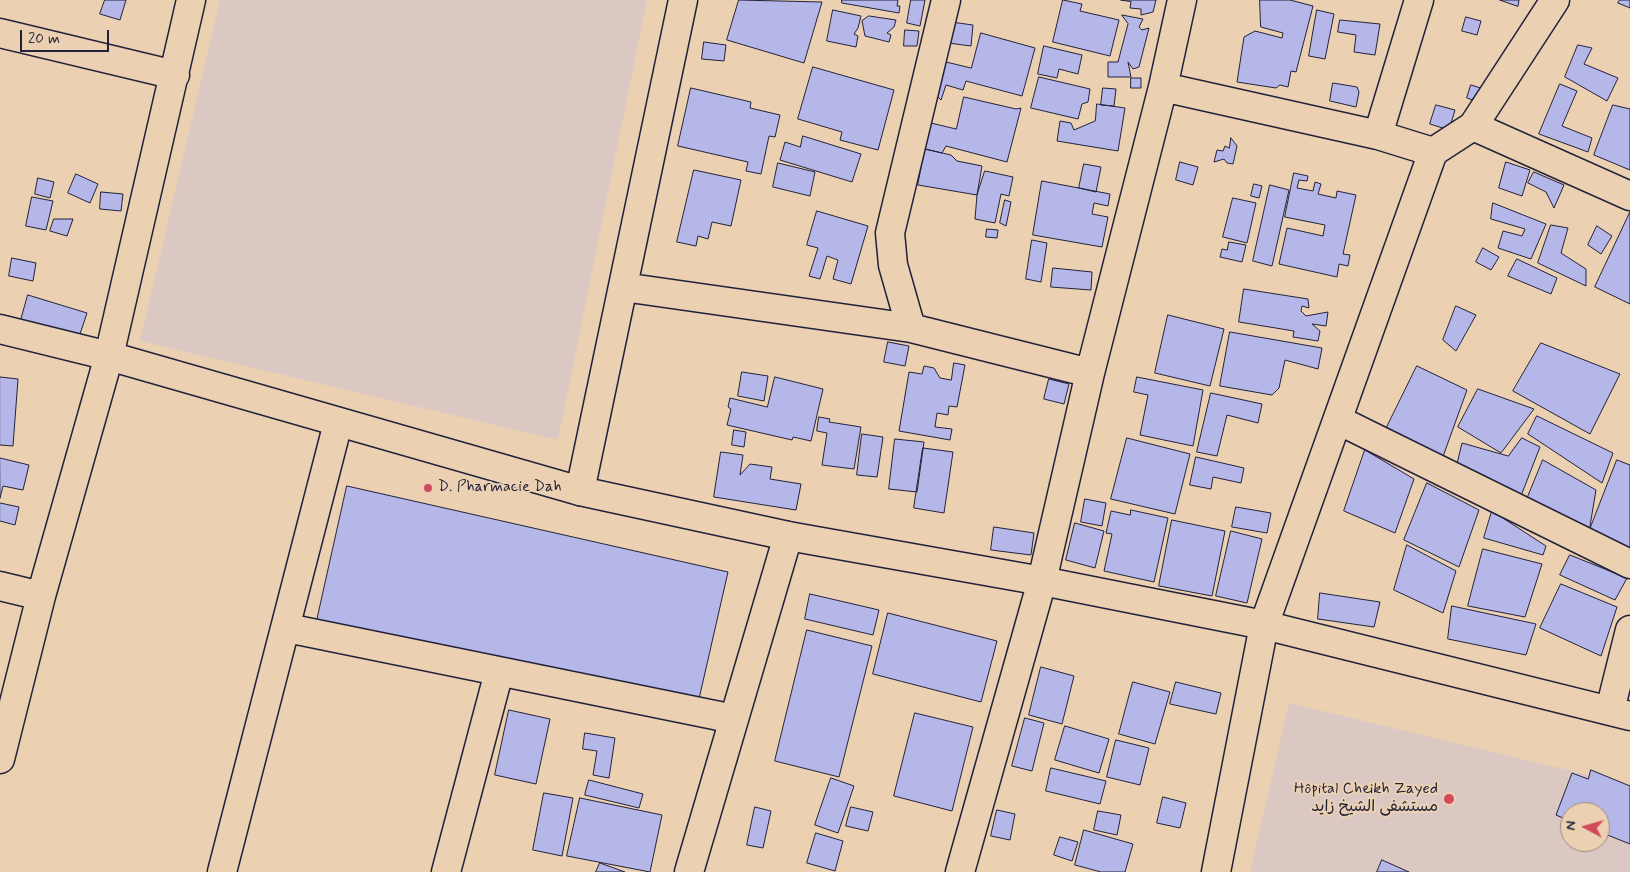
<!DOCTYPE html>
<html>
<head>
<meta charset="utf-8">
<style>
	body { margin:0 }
	#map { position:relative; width:1630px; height:872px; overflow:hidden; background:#ebd0b2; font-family:Mynerve,sans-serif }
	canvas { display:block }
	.north { position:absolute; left:1560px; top:802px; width:50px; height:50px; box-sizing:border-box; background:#ebd0b2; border:1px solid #9b8a82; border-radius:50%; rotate:276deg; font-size:14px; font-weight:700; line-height:20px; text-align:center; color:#22223b }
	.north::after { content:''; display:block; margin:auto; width:18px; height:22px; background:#d1495b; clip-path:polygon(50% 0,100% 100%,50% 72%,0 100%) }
	.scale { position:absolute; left:20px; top:30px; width:89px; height:22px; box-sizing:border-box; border:2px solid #22223b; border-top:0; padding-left:6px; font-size:15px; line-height:18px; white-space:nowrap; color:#22223b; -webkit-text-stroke:4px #ebd0b2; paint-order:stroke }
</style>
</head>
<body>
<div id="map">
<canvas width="1630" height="872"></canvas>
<div class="north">N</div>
<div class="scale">20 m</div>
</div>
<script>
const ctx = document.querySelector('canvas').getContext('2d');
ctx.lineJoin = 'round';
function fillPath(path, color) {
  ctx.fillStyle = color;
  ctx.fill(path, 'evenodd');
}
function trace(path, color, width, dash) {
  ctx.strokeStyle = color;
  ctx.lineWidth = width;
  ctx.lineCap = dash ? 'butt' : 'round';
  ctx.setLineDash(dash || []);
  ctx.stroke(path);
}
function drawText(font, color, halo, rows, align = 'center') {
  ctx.font = font + ' Mynerve,"Playpen Sans Arabic",sans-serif';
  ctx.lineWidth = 4;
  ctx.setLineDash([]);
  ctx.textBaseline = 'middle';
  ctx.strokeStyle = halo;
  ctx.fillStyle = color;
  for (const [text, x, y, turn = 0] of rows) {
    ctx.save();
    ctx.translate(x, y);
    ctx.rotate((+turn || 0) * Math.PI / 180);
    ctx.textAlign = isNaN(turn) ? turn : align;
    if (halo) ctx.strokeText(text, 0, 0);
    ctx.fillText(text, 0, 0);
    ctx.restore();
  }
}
const built = new Path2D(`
	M220,0H647L558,440L140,341Z
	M1289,703L1630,785V872H1250ZM1570,812H1600V842H1570Z`);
const building = new Path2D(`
	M105,0H126L120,20L100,14Z
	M739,0L822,2L804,63L727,40Z
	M842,0H898L897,6H900L899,13L842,3Z
	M911,0H925L920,26L907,23Z
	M1063,0L1082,4L1080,11L1119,20L1110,56L1053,42Z
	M1121,0H1156L1153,12L1141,15V9L1130,8L1131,2Z
	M1260,0H1290L1313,6L1296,72L1291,71L1288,87L1280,85L1276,88L1237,82L1244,37L1255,31L1282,38L1283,33L1261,27Z
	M1500,0H1519L1518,6Z
	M1620,0H1630V8L1618,3Z
	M833,10L861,16L858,28L854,34L858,36L856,47L827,41Z
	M1317,10L1334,14L1325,59L1309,56Z
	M1122,15L1143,19L1139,27L1142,30L1149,28L1139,67L1133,69L1128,62L1131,77H1108V62H1118L1128,24Z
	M869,16L896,20L894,27L887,33L891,35L889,42L865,36L862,21Z
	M1466,17L1481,21L1477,35L1462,31Z
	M1340,20L1380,24L1375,55L1354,52L1356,35L1338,32Z
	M951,22L973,25L971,46L948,43Z
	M905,30L919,31L917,46H904Z
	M981,33L1035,48L1022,96L966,81L963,90L946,85L941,100L936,95L946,62L971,68Z
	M704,42L726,45L724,61L702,59Z
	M1578,45L1592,48L1584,64L1618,78L1607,101L1565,77Z
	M1044,46L1082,55L1078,74L1059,69L1057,78L1038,74Z
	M813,67L894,90L878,150L840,140L842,132L798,119Z
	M1039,77L1090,89L1088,102L1082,104L1078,119L1031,108Z
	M1131,78H1141V88H1131Z
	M1333,83L1357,87L1359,92L1356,107L1330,101Z
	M1560,84L1577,91L1562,126L1592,138L1588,152L1539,134Z
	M1471,85L1490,91L1485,105L1467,98Z
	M691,88L751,102L750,108L780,115L775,137L769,136L761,174L746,171L748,162L678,146Z
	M1103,88L1116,89L1114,106L1101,105Z
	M964,97L1016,109L1021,108L1007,162L946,146L942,153L925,149L931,123L956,129Z
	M1097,104L1125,108L1118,151L1057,141L1060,121L1071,123L1074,130L1095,121Z
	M1436,105L1455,110L1449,130L1430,124Z
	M1613,105L1630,109V170L1594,155Z
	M803,136L861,154L852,182L780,160L785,142L800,147Z
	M1231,138L1237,146L1233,164L1227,163L1224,159L1214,162L1217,150L1223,151L1225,146L1229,148Z
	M925,149L951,155L957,161L982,166L977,195L918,185Z
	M1180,162L1198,167L1193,185L1176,180Z
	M1506,162L1530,170L1522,196L1499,188Z
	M778,163L815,172L810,196L773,187Z
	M1084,164L1101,167L1096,192L1079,188Z
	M694,170L741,180L731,226L712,222L708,239L698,236L696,246L677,242Z
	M985,171L1013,177L1009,196L1001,194L995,223L975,219L977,195Z
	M1534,172L1564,185L1554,208L1546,192L1528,183Z
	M1294,173L1308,176L1307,181L1299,180L1297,188L1313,191L1315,182L1321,184L1318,194L1336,198L1337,191L1356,195L1343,254L1350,255L1348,266L1339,264L1337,277L1279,264L1287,228L1323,236L1325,225L1285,217Z
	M76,174L98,184L90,203L68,193Z
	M38,178L54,182L50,198L35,194Z
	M1042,181L1110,194L1108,206L1094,203L1092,214L1108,217L1102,247L1033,235Z
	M1254,184L1262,186L1259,198L1251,196Z
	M1270,185L1289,190L1272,266L1253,261Z
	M101,192L123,194L121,211L100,209Z
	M32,197L53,201L46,230L26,226Z
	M1233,198L1256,203L1247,243L1223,237Z
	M1005,200L1011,202L1006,226L1000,223Z
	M1493,203L1546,224L1531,259L1498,248L1503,231L1522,236L1525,229L1491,219Z
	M817,211L868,226L851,284L833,279L838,260L827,256L820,279L809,276L818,248L807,245Z
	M1630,212V304L1595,287Z
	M54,219H73L67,236L50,231Z
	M1551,225L1568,228L1561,253L1586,269V286L1538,263Z
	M1597,226L1612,236L1601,254L1588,245Z
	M987,229L998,230L997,238L986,237Z
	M1032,240L1047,243L1041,282L1026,279Z
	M1229,242L1246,245L1242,262L1220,257L1222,249L1227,250Z
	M1483,248L1499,257L1491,270L1476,262Z
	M12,258L36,263L33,281L9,276Z
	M1517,259L1557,278L1551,294L1508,276Z
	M1053,268L1092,272L1091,290L1051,287Z
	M1244,289L1308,299L1309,308L1302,306L1301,311L1306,316L1328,312L1326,326L1312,324L1320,331L1318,341L1293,337L1294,331L1239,322Z
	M28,295L87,313L79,337L21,320Z
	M1456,306L1476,315L1456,351L1443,340Z
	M1168,315L1224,329L1210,386L1155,373Z
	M1230,332L1322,348L1318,369L1285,360L1279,388L1272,395L1220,386Z
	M888,342L909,346L905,366L884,362Z
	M1541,343L1620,374L1590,434L1513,391Z
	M954,363L965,365L957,407L949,406L948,415L937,413L935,427L952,429L950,440L899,431L909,372L922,374L924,366L934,368L940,378L951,380Z
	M1417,366L1467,390L1441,462L1386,429Z
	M742,372L768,376L764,401L738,396Z
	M0,377L18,379L13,446L0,445Z
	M775,377L823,389L811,441L793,437L792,440L727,425L731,409L728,407L730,398L767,407Z
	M1137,377L1203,390L1193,446L1140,435L1148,395L1134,392Z
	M1049,379L1069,384L1064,404L1044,399Z
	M1478,389L1534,409L1501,453L1458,427Z
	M1211,393L1262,404L1258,423L1227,415L1217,456L1197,452Z
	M1537,416L1613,453L1602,483L1528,434Z
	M819,417L830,419L829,422L861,427L854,469L822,465L827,433L817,431Z
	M734,430L746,432L744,447L732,445Z
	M862,434L883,437L877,477L857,475Z
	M1127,438L1190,454L1175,514L1111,499Z
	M1522,438L1540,447L1519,501L1455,472L1462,443L1508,456Z
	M895,439L924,442L917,492L889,489Z
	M923,448L953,452L944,513L914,508Z
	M1365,450L1414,479L1395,533L1344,511Z
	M721,452L743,455L740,475L750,464L772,467L770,479L801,484L796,510L714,497Z
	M1196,457L1244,468L1241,483L1213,477L1211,489L1190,485Z
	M0,458L29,465L23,490L3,486L0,498Z
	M1543,460L1596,490L1589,532L1525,504Z
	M1617,460L1630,465V549L1589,532Z
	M1427,483L1479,510L1459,567L1404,540Z
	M347,486L728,572L696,712L316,625Z
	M1085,499L1106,503L1102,526L1081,522Z
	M0,503L19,507L15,525L0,521Z
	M1236,507L1271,513L1267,533L1232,527Z
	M1131,510L1168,518L1154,582L1104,571L1112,534L1106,533L1111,511L1130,515Z
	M1492,511L1546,546L1543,555L1484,538Z
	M1172,520L1225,531L1212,596L1159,586Z
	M1075,523L1104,531L1095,568L1066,560Z
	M994,527L1034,533L1031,555L991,550Z
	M1231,531L1262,539L1247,603L1216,596Z
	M1407,545L1456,571L1443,613L1394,590Z
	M1483,549L1542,564L1525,617L1468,606Z
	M1570,555L1627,578L1615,600L1560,575Z
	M1561,584L1617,607L1601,656L1540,628Z
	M1320,593L1380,602L1374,627L1318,619Z
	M810,594L879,610L873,635L805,619Z
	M1452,606L1536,624L1526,655L1448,639Z
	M888,613L997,641L981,702L873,674Z
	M807,630L872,646L839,777L775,761Z
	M1041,667L1074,676L1062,724L1029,715Z
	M1133,682L1170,692L1155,744L1119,734Z
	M1176,682L1221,693L1216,714L1170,704Z
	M509,710L550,719L536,784L495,775Z
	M915,713L973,727L952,811L894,796Z
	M1025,718L1044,723L1032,771L1012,766Z
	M1065,726L1109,739L1099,773L1055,760Z
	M585,733L615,738L609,778L593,775L597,751L583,749Z
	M1116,740L1149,748L1140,785L1107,777Z
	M1051,768L1106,781L1100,804L1046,791Z
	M1591,770L1630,786V844L1600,832V812H1570V821L1556,815L1572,773L1588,779Z
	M831,778L854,786L838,833L815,825Z
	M589,780L643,794L639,808L585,795Z
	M544,793L573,798L562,856L533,850Z
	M1163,797L1186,803L1180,828L1157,823Z
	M580,798L662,815L650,872L567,856Z
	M755,807L771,811L763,848L747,845Z
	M851,807L873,812L868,831L846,826Z
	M997,810L1015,814L1010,840L991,836Z
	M1098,811L1121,815L1117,835L1094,830Z
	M1084,830L1133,844L1125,872H1101L1075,865Z
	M816,833L843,841L835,871L807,863Z
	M1060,837L1078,842L1072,861L1054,855Z
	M1382,860L1409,872H1377Z
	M600,863L625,872H596Z`);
const minor = new Path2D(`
	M946,0L890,233L893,265L911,328L1090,373
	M0,33L175,75
	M1163,87L1378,135L1433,152
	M1473,126L1630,196
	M1378,135L1419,0
	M623,287L911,328
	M1338,420L1630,564
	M580,491L683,0
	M0,586L41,596
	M287,628L734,719
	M1610,710L1630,630
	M0,759L41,596L109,356L191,0
	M222,872L338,423
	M446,872L499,672
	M689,872L788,536
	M960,872L1042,581L1090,373L1163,87L1182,0
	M1216,872L1264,625L1433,152L1473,126L1555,0`);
const secondary = new Path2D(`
	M0,329L109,356L580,491L788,536L1042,581L1264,625L1630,716`);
const markers = [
	[428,488,5,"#d1495b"],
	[1449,799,6,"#d1495b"]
];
const poiNames = [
	["D. Pharmacie Dah",438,488],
	["Hôpital Cheikh Zayed",1438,790,"right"],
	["مستشفى الشيخ زايد",1438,808,"right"]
];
fillPath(built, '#dbc8c2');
fillPath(building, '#b5b7e8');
trace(building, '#22223b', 1);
trace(minor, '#22223b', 31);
trace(secondary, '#22223b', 31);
trace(minor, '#ebd0b2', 28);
trace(secondary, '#ebd0b2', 28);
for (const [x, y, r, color] of markers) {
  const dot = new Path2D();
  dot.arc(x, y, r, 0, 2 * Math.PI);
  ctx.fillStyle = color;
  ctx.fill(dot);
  trace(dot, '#ebd0b2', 2);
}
drawText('16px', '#22223b', '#ebd0b2', poiNames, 'left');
</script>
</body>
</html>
